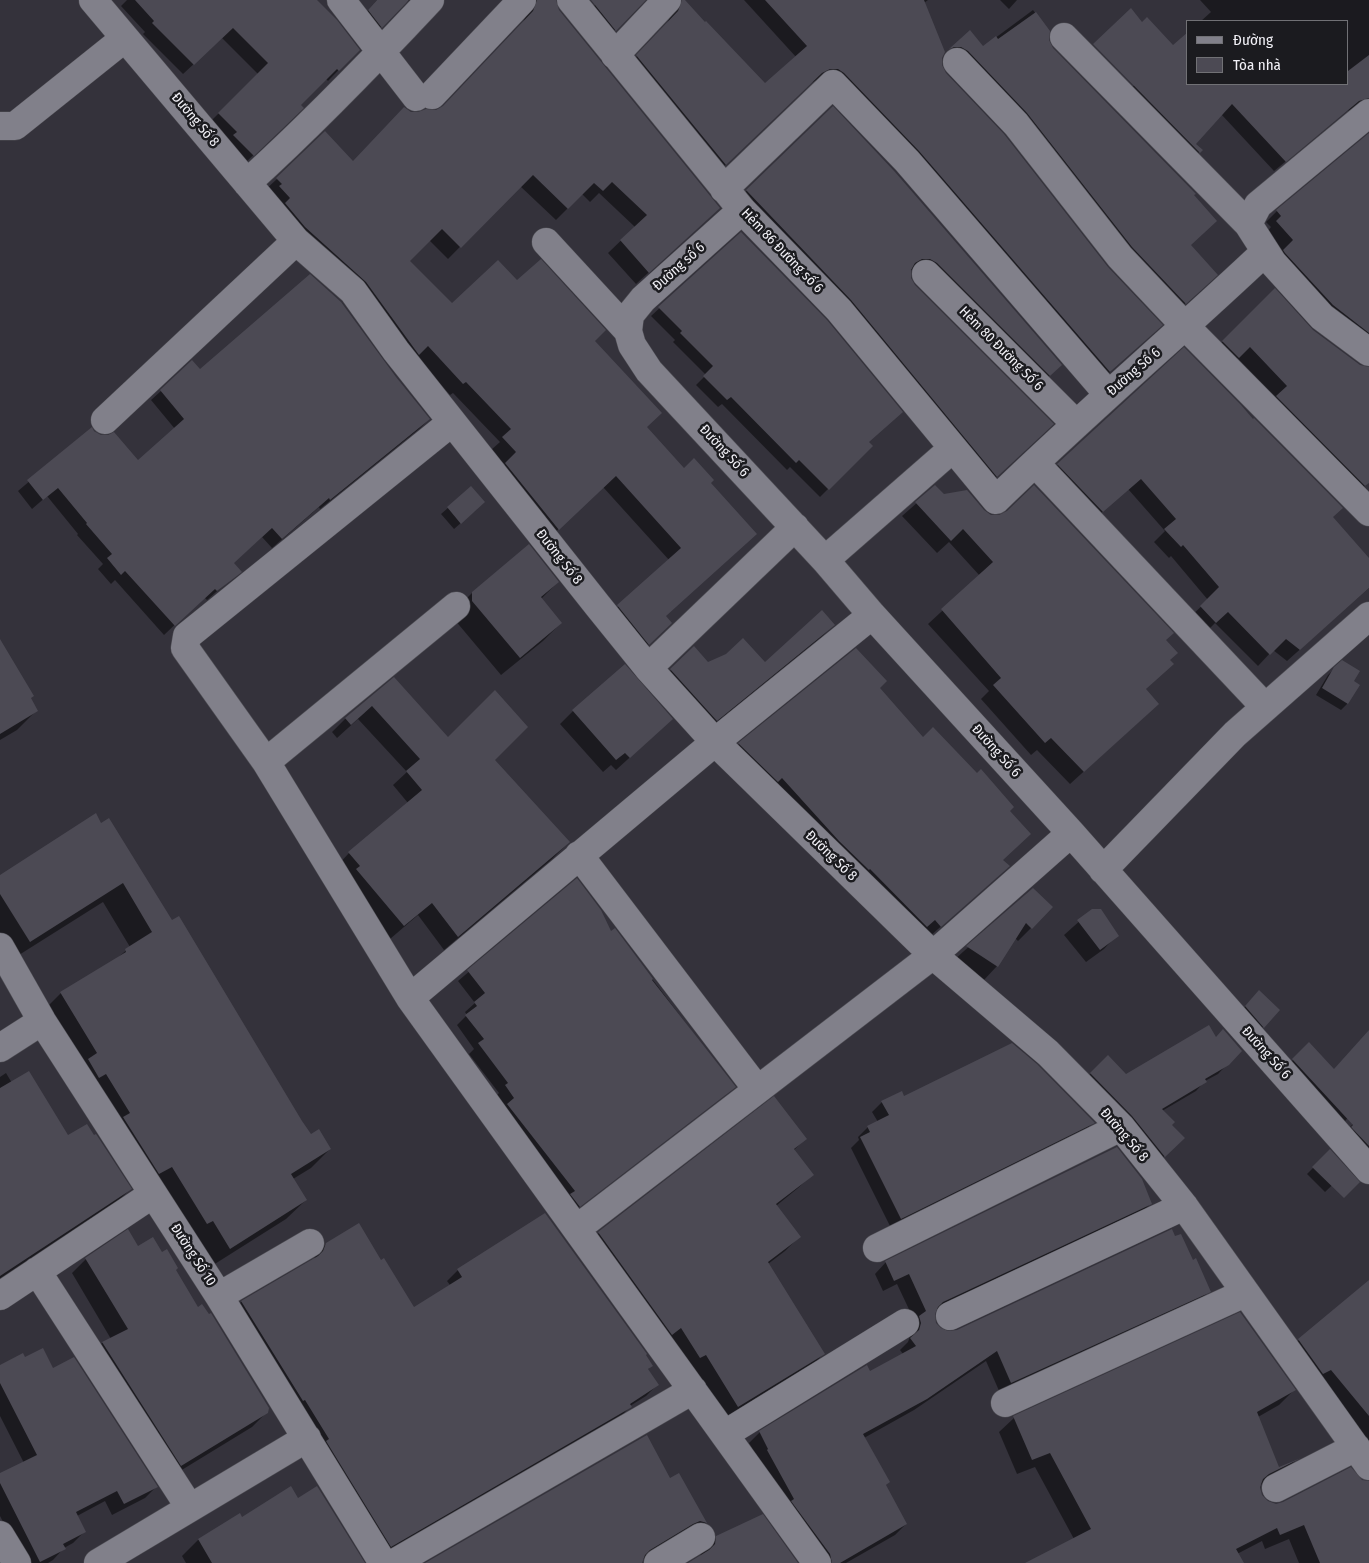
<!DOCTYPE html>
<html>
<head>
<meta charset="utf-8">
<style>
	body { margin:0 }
	#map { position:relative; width:1369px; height:1563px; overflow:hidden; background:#34323b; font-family:"Fira Sans Condensed",sans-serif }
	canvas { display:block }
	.legend { position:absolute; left:1186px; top:20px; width:162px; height:65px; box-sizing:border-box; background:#1b1b1f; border:1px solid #717175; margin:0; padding:6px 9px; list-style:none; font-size:15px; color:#f2f1f7 }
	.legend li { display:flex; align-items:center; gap:10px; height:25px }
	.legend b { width:25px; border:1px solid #717175 }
</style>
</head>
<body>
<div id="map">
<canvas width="1369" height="1563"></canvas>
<ul class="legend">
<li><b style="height:6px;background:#81808a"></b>Đường</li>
<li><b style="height:14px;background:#4c4a54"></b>Tòa nhà</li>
</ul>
</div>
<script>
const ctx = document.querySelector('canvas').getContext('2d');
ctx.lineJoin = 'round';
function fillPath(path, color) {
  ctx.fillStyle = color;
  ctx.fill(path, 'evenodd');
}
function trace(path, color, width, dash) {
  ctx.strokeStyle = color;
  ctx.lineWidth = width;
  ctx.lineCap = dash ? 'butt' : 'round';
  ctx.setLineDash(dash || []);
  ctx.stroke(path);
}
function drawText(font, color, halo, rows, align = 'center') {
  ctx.font = font + ' "Fira Sans Condensed",sans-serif';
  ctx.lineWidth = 5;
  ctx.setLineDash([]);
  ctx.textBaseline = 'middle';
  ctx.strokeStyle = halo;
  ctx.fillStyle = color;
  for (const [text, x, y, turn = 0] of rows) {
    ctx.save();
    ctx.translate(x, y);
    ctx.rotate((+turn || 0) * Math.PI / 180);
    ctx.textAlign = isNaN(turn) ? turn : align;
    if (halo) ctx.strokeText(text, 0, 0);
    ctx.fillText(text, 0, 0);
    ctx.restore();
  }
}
const shadow = new Path2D(`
	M127,0H315L358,50L328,81L326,79L299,105L292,118L243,165L208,124L258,74L222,38L183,74L143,34L145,32L121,6Z
	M377,0H410L401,6L363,45L351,29Z
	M524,0H555L558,11L719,208L636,284L608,253L635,227L599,193L590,202L582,194L556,220L520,186L448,259L429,240L409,261L452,304L517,282L594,341L646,427L684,470L709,483L665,617L671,623L637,656L606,618L669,560L603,487L546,541L494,476L505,465L491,450L500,442L453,393L450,395L265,190L277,179L352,163L410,113L436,111L442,108L522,24L526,16Z
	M600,0H644L604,41L584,16Z
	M744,0H928L924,3L940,58V65L945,74L1150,336L1098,383L826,80H817L809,84L714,176L626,68L667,24L671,14L682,3L765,84L796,57Z
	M1000,0H1017L1009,9Z
	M1200,0H1369V113L1355,108L1347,111L1274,171L1221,114L1194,144L1201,150L1189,163L1123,96L1188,33V84H1348V21H1201L1211,12Z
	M1033,10L1049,31L1048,41L1052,48L1192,195L1190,246L1208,282L1177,311L953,54H946L970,32L983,47Z
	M833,108L1061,365L1038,387L919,270H910V278L914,286L1041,435L985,488L735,202Z
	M1369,135V352L1273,262L1283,252L1266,233L1271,227L1266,222L1277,211Z
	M741,233L871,446L820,497L790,467L787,470L722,404L718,407L696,385L706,375L673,342L675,340L651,316Z
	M1275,290L1369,392V482L1352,498L1276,399L1237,358L1226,370L1210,354Z
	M1184,349L1369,559V588L1287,661L1273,650L1258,666L1215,623L1204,634L1189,618L1208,600L1171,556L1169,558L1154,542L1165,531L1128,489L1090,523L1046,476Z
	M200,371L395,378L429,419L419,429L320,509L319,507L272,548L262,537L233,563L240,571L207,600L204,597L164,635L115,580L111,584L98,569L103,564L77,535L78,534L47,496L32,509L18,491L91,429L138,462L175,429L151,400L161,391Z
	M935,487L943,496L984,511L1165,640L1169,660L1145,690L1144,717L1070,784L1037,750L1031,755L981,699L989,691L928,624L980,576L949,542L937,553L902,516Z
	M471,488L477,509L454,529L441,514Z
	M558,582L541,599L561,623L543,641L501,675L454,619V611L472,593Z
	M834,625L820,638L703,733L658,683L671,670L708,663L765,664Z
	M0,649L36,711L17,730L0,740Z
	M1335,668L1358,685L1347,704L1341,710L1316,695L1328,675Z
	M394,679L448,739L493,760L569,842L552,859L444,950L418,915L390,939L344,883L336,867L349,853L408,803L393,785L407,772L358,719L337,738L332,732L345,719Z
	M878,689L923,738L1008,811L997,877L929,937L728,755L739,744Z
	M573,711L672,719L616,770L611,765L603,772L560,724Z
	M101,824L172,922L311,1136L330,1149L311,1168L293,1179L306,1200L286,1219L210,1267L42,1012L61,993L114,961L130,947L103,902L11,960L0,943V876Z
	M577,880L611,933L615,930L734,1087L724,1096L569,1215L496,1096L499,1093L469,1054L474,1049L457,1025L467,1015L465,1012L475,1003L458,981Z
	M1033,889L1031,928L1018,941L1015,938L997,966L984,980L954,960Z
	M1092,910L1117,935L1104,949L1086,962L1064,935Z
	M1253,998L1279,1010L1257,1033L1239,1013Z
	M1369,1031V1094L1338,1129L1283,1070L1309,1044L1334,1070Z
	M1216,1038L1241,1050L1218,1074L1205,1081L1196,1091L1162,1111L1170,1125L1183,1138L1155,1165L1081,1083L1108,1057L1126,1076Z
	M6,1073L12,1083L68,1137L130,1189L115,1204L0,1280V1077Z
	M774,1098L805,1139L794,1150L812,1175L798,1188L776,1206L799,1237L785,1251L768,1264L823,1354L810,1368L724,1420L585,1247L599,1233Z
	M904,1098L1093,1123L1083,1132L891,1228L851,1148L859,1140L858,1137L868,1127L878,1122L872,1112L882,1102Z
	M1366,1111L1369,1114V1150L1345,1132Z
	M1330,1151L1347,1171L1325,1192L1307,1174Z
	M1150,1204L1139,1215L934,1311L935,1324L940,1330L948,1333L957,1331L1175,1238L1192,1262L1209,1291L1198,1302L1000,1393L986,1361L914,1410L864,1438L889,1482L885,1486L906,1524L895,1535L846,1563H832L829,1556L817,1563L749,1443L760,1432L903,1354L900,1350L908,1342L915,1322L897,1284L883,1291L875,1274L886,1262Z
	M326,1244L380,1262L413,1309L450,1285L447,1281L458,1270L644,1355L652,1365L647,1370L657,1385L646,1396L630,1406L620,1418L380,1556L231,1313L241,1302L314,1260L315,1256Z
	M138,1248L175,1270L198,1308L267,1412L252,1427L167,1479L88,1358L102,1343L111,1339L72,1273L86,1259Z
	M1369,1282V1477L1284,1355L1299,1340Z
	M25,1359L52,1370L156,1487L145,1498L112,1515L105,1501L77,1516L84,1532L73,1543L64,1548L53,1560L48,1563H24L0,1516V1475L24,1463L0,1416V1366Z
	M1294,1390L1279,1405L1258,1417L1278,1469L1295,1461L1284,1472L1260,1485L1261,1496L1267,1502L1276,1505L1362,1482H1369V1563H1299L1289,1539L1265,1549L1262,1541L1237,1554L1242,1563H1034L1074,1539L1035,1467L1017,1474L999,1432L1014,1418Z
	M678,1475L706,1523L690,1539H675L642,1560L432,1563L669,1480Z
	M297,1499L363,1563H186L182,1556L198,1540L239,1515L242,1519Z
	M717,1537L796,1563H691L700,1557L701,1553Z`);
const building = new Path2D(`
	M135,0H317L337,20L360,50L339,71L337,69L301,105L304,108L254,156L233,135L237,132L218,113L268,63L233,28L194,65L152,23L154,21Z
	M377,0H409L382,28L368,10Z
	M537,0H556L559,10L720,208L649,273L620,240L647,215L612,182L603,191L594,183L568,209L533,175L461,248L442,229L410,261L452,303L498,260L517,280L541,259L606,330L595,341L662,413L647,427L684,468L694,458L714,480L711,483L757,534L666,616L672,623L649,645L617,605L681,548L616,476L559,530L505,463L516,452L502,437L511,429L466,382L463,384L428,346L419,355L366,282L305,227L285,203L290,198L279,186L282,184L276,178L325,131L353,161L404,107L411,112H418L426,109L436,110L443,106L533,11Z
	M591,0H646L616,31Z
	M682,0H685L705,22L706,21L765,83L807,46L765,0H924L945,52L942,58V65L946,73L1004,134L1108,267L1163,325L1110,372L919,151L844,73L838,69H830L822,73L726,165L636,55L678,11Z
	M1131,8L1142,22L1147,17L1173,45L1188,32V84H1348V71L1369,55V98L1359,101L1286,162L1232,104L1196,144L1203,150L1200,153L1093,44Z
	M1036,12L1050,31L1049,40L1053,48L1196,194L1194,195L1217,221L1191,245L1218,275L1186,304L1132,247L1027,113L968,51L961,47H954L949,49L970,30L983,46L996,36L998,39Z
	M833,106L895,172L1062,365L1050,376L937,263L930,259H922L915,263L911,270V278L915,285L1054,424L997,477L851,300L746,190Z
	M1369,133V333L1333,305L1285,253L1283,250L1293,240L1276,221L1281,216L1276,210Z
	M741,232L827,320L903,412L869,442L873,446L829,490L799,460L796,463L731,397L727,400L703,376L713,366L680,333L682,331L658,307Z
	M310,274L341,302L396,377L430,419L330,500L329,498L282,539L272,528L234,563L242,572L217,591L215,589L175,626L125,571L121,575L107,558L112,554L86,524L87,523L58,488L43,500L27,480L92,427L94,431L101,435H108L114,432L138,460L184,419L160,390L192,360L200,369Z
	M1275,288L1313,330L1360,365L1369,367V483L1365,486L1276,396L1287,386L1250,347L1239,358L1222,341Z
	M1184,347L1241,405L1253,419L1254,418L1343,508L1333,517L1369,558V588L1300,650L1286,639L1270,655L1228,612L1216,623L1200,606L1219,587L1183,545L1181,547L1164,529L1176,519L1141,479L1103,512L1057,464Z
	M935,485L944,494L967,490L984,510L991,515H999L1007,511L1034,485L1174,633L1166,640L1178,653L1170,660L1174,664L1146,689L1159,704L1084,772L1051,738L1045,743L993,685L1001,678L941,609L993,562L963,529L951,541L915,502Z
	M471,486L485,502L461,524L447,507Z
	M529,544L559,582L541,597L562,623L520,658L472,601V592Z
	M822,610L835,625L717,721L670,669L694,646L708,662L726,654L743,638L765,662Z
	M0,639L34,696L31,698L38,711L0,734Z
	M856,648L887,681L880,688L923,737L933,727L977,773L981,769L1014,807L1010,811L1031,834L1003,860L1010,866L941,927L935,920L927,927L870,869L869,870L839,841L782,778L778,782L738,743Z
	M1342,660L1360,671L1354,681L1360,685L1348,704L1322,688L1334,667Z
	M625,664L673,719L630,758L625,753L616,760L572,710Z
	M394,677L448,737L495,690L528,727L495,760L570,842L458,937L432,903L404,926L356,869L360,866L348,852L422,790L406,771L420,759L372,706L351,725L345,718Z
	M96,813L101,823L109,818L172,920L179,916L302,1121L311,1134L319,1129L331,1149L291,1174L307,1200L230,1249L213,1221L207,1224L172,1167L159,1174L123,1117L130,1113L106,1074L99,1078L88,1059L97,1053L60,992L126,952L125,949L152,932L123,883L30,942L0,894V875Z
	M577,878L601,910L611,931L615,928L653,979L652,980L736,1087L580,1207L570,1194L575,1191L507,1104L514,1098L505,1085L508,1083L478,1043L484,1039L465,1015L477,1006L474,1002L485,993L467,970Z
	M1033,888L1053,907L1032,929L1026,923L998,967L966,946Z
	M1092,909H1101L1119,936L1100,950L1077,920Z
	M1259,990L1280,1010L1264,1028L1245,1006Z
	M1209,1025L1216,1037L1223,1029L1242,1051L1229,1065L1205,1079L1207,1082L1162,1109L1175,1122L1172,1125L1185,1138L1165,1157L1132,1116L1090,1073L1108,1055L1126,1074Z
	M1369,1030V1146L1351,1127L1353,1125L1292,1059L1309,1042L1334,1069Z
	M1012,1043L1037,1064L1095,1123L901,1219L860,1137L870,1132L867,1126L889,1115L881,1101L902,1091L904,1096Z
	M29,1071L68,1135L87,1124L94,1135L96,1134L132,1189L0,1276V1088Z
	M774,1096L807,1139L794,1149L814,1175L776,1204L801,1237L768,1262L825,1354L738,1407L706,1355L700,1358L681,1328L672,1335L598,1232Z
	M1117,1147L1142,1179L1152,1204L943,1302L938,1307L935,1314L936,1323L941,1328L948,1331L957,1330L1172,1229L1175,1236L1181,1234L1193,1260L1196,1258L1211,1292L1011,1383L997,1351L927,1399L863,1434L890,1482L886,1485L907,1524L840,1563H832L830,1554L791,1501L794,1499L767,1450L768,1449L759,1431L867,1365L870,1371L916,1346L910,1338L919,1330L921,1323L919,1316L926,1311L909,1274L894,1281L885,1261Z
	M1330,1149L1360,1182L1344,1198L1312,1167Z
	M545,1213L647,1354L646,1355L653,1366L648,1369L659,1385L630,1404L632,1407L391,1547L326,1441L329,1439L305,1400L303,1401L241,1301L318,1256L323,1251L326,1243L359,1223L381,1260L384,1258L414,1307L462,1277L457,1269Z
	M128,1229L138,1246L153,1237L162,1252L167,1249L178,1268L176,1270L198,1307L202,1304L209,1314L211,1313L269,1408L268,1413L181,1466L102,1342L128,1329L85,1258Z
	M1369,1280V1416L1331,1370L1323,1374L1298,1339Z
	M1240,1312L1296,1390L1257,1412L1279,1467L1301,1458L1269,1474L1263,1479L1260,1487L1262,1495L1268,1501L1276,1504L1283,1502L1351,1467L1362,1480L1369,1481V1563H1320L1304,1525L1280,1535L1277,1528L1236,1549L1244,1563H1025L1091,1529L1050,1453L1032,1460L1013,1416Z
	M43,1348L53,1368L74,1357L158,1487L124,1504L117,1491L76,1512L86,1532L63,1544L66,1549L40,1562L0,1483V1473L37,1455L0,1383V1365L23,1353L25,1357Z
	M647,1435L670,1478L679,1473L707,1523L700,1521L693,1524L650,1550L645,1555L642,1563H425Z
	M291,1486L298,1498L317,1486L365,1563H212L198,1539L240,1513L242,1517Z
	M763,1514L798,1563H688L709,1550L715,1544L716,1536Z`);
const minor = new Path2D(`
	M93,0L296,241L353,291L396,351L598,606L648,668L715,742L933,955L1048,1053L1121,1127L1184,1206L1369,1466
	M341,0L416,97
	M571,0L742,210L839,310L996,500C1083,415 1176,336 1265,252
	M1064,37L1248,224L1273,263L1322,317L1369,352
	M615,55L667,0
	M957,62L1016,124L1120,257L1186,327L1369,512
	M432,95L522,0
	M0,126H15L125,38
	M247,183C311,125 371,63 430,0
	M724,189L833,84L907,161L1108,394
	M1248,224L1258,205L1369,113
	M546,242L628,331L632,345L649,371L825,560L872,615L1071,833L1369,1170
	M926,274L1076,424
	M628,331L630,315L643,299L742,210
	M105,420L296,241
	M452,422L187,636L185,648L266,762L410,998L817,1563
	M1035,463L1265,707
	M825,560L952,449
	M648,668L795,527
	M266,762L456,606
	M579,855L757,1089
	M1103,870L1235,734L1369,616
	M0,947L42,1021L219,1296L383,1563
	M410,998L715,742L872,615
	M0,1048L42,1021
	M588,1220L933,955L1071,833
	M877,1248L1121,1127
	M37,1271L190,1508
	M0,1296L153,1194
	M219,1296L310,1243
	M950,1316L1184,1206
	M1005,1403L1245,1293
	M725,1434L905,1323
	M1276,1488L1356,1447
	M0,1535L17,1563
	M98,1563L307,1438
	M394,1563L693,1390
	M658,1563L701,1537`);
const streetNames = [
	["Đường Số 8",195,120,50],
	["Hẻm 86 Đường số 6",782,251,46],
	["Đường số 6",679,267,-42],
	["Hẻm 80 Đường Số 6",1001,349,45],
	["Đường Số 6",1134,372,-41],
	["Đường Số 6",724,451,47],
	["Đường Số 8",559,557,52],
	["Đường Số 6",996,751,48],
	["Đường Số 8",831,856,44],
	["Đường Số 6",1266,1053,48],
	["Đường Số 8",1124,1135,49],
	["Đường Số 10",193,1255,57]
];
fillPath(shadow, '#0007');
fillPath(building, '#4c4a54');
trace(minor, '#4f4e55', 29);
trace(minor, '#81808a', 28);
drawText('14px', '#f2f1f7', '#1b1b1f', streetNames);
</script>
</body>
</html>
